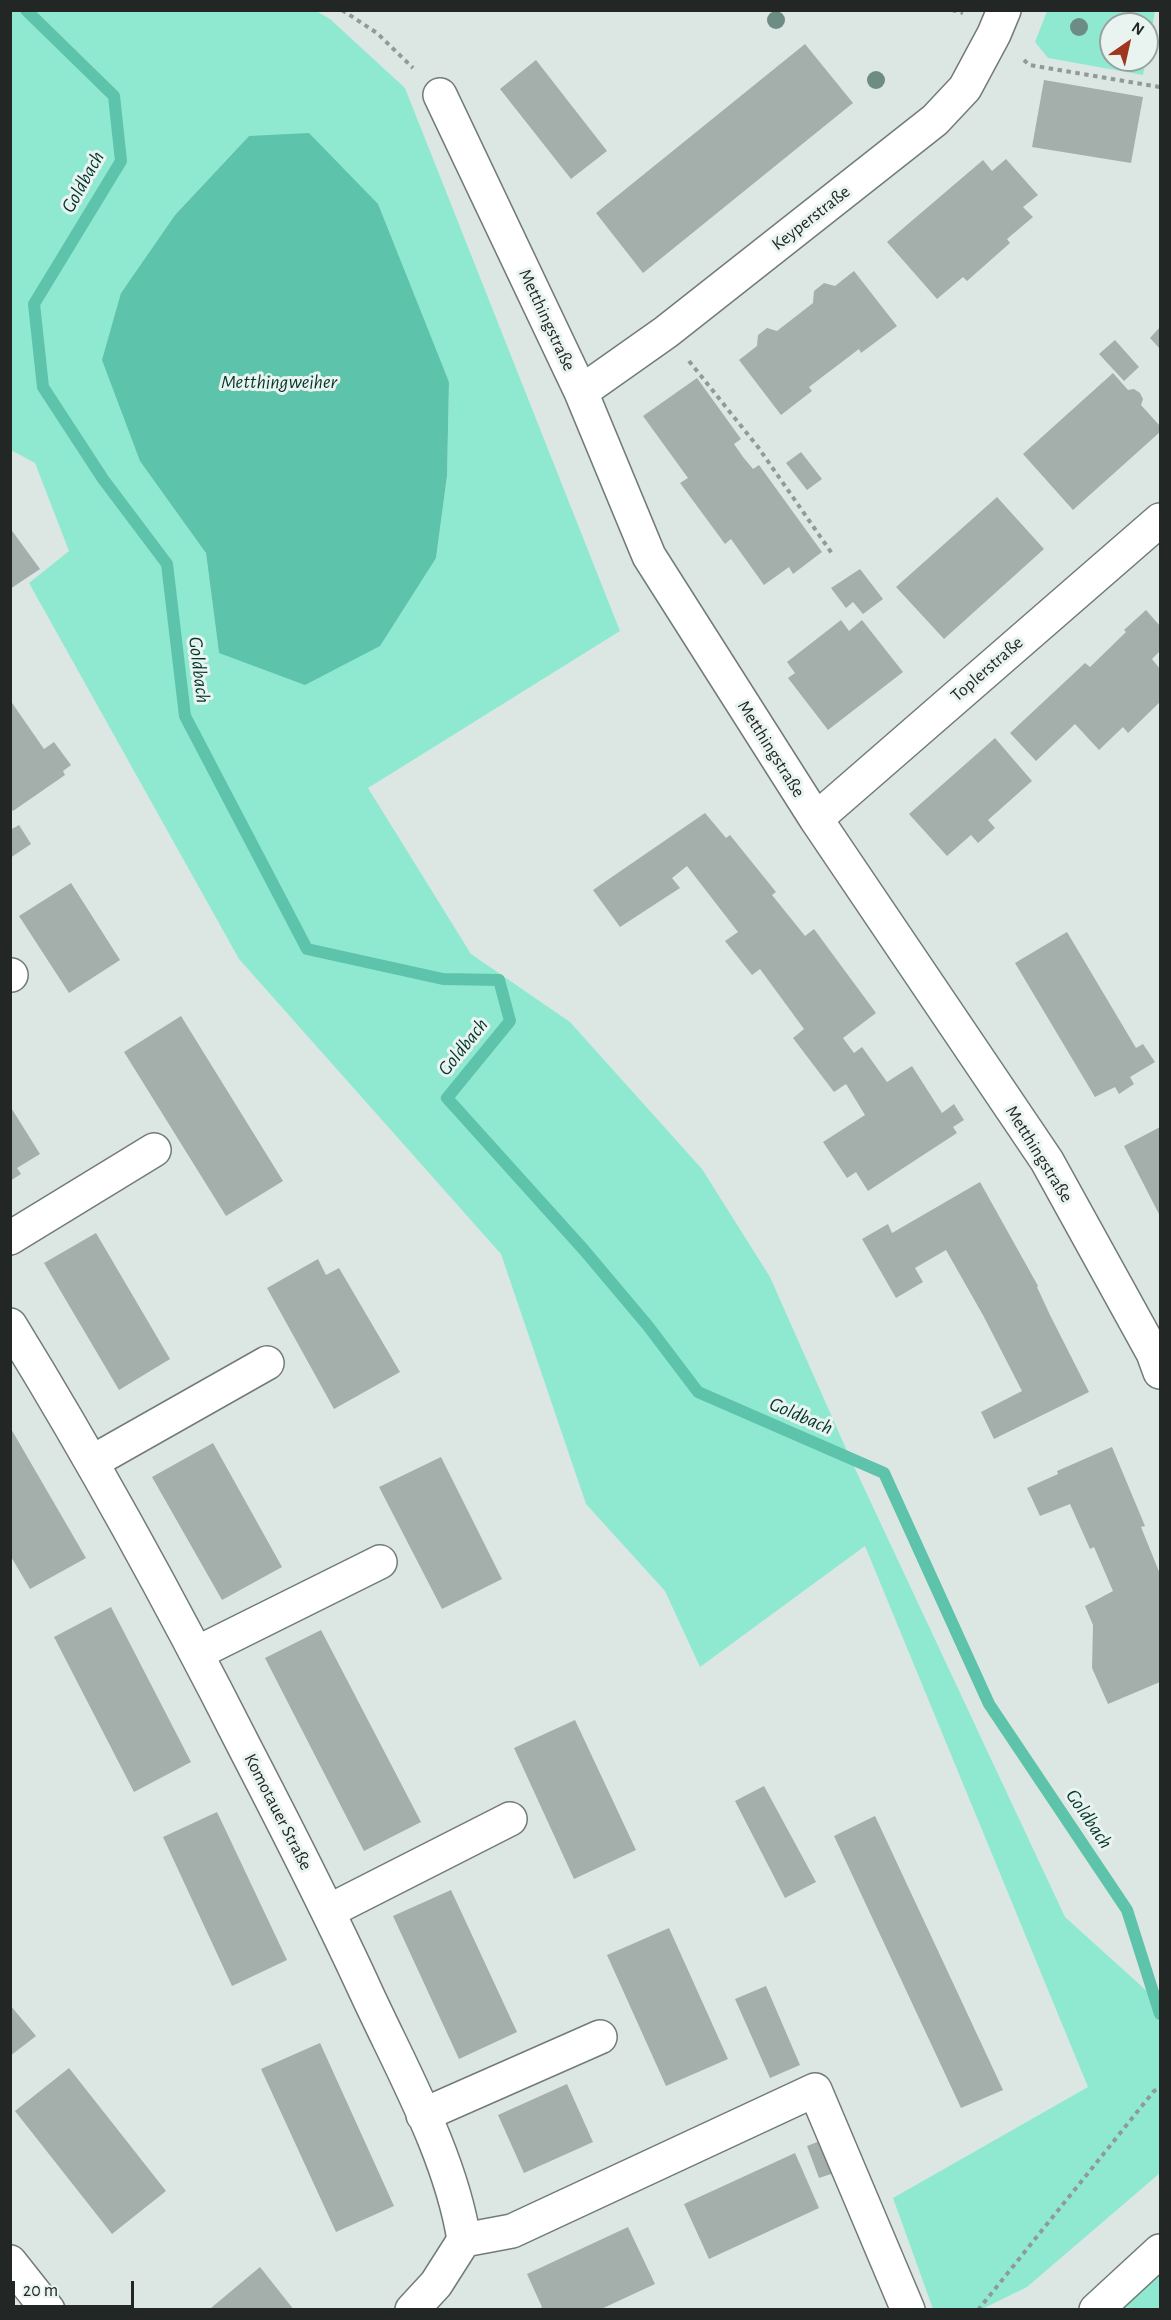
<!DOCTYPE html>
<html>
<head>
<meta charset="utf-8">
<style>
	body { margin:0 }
	#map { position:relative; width:1171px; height:2320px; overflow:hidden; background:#dce7e3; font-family:"Alegreya Sans",sans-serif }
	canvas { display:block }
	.frame { position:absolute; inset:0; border:12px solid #222624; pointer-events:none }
	.north { position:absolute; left:1099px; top:12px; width:60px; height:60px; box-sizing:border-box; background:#e9f4f0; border:2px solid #99a29e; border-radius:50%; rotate:34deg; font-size:16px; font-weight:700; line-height:24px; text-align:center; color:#222624 }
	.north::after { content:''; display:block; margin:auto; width:21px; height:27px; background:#9f371e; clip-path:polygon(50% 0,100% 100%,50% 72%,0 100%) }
	.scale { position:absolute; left:12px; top:2281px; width:122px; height:27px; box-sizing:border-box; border:3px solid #222624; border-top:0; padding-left:8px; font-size:18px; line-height:21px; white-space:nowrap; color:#222624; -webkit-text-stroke:4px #e9f4f0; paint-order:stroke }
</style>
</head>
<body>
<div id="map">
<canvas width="1171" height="2320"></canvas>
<div class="frame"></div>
<div class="north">N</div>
<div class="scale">20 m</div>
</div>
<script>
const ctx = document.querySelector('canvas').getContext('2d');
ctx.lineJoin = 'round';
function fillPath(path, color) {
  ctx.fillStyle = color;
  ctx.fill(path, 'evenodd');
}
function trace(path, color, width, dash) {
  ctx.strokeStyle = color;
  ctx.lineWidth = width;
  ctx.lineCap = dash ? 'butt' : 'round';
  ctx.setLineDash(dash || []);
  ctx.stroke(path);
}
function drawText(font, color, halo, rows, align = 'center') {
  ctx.font = font + ' "Alegreya Sans",sans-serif';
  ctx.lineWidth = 6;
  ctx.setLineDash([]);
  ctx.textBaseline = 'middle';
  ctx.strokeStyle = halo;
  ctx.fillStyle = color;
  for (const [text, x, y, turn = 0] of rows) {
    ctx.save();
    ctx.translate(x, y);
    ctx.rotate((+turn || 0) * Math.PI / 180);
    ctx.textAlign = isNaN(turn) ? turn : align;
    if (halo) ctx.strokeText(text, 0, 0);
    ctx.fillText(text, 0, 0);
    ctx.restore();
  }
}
const green = new Path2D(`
	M10,11H316L330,19L405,88L620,631L368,788L471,954L570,1022L702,1169L770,1277L851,1460L1065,1917L1160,2003V2173L1027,2287L982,2309H933L893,2198L1088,2087L865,1546L700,1667L665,1591L586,1504L501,1254L239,959L29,583L69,551L35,463L11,450ZM249,136L412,295L449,382L447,476L436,558L219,653L206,553L121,293L175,215Z
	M1047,11H1155L1147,55V24H1111V60H1146L1143,75L1048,58L1035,42Z
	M1160,2272V2309H1120Z`);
const water = new Path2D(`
	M309,133L378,204L449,382L447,476L436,558L380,646L305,685L219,653L206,553L140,461L102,360L121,293L175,215L249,136Z`);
const stream = new Path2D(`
	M26,10L114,96L121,161L34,304L43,387L103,479L167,564L185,716L307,949L443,979L499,980L510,1021L447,1098L584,1250L648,1326L698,1392L884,1473L989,1704L1127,1910L1160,2014`);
const building = new Path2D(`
	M805,44L853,103L643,273L596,213Z
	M536,60L607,151L571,179L500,89Z
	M1044,80L1143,97L1131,163L1032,147Z
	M1006,159L1038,195L1023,207L1033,217L1007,239L1010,243L967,281L963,277L937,299L887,242L983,160L992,171Z
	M854,271L897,326L861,353L859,349L809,387L812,391L781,415L739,360L757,346L758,335L767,328L777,331L813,303L814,291L824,283L835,286Z
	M1160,327V349L1150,338Z
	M1115,340L1139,367L1124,381L1099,354Z
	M1113,373L1128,390L1134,389L1140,393L1143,399L1141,405L1160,426V432L1073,510L1023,454Z
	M697,378L741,439L734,444L743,457L753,469L759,465L822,552L793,574L789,567L764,585L731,539L725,544L680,483L688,478L643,416Z
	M801,452L822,479L807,490L786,463Z
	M997,497L1044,549L944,639L896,587Z
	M10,528L40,569L10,589Z
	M860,569L883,599L863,614L853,602L846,608L831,588Z
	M1146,610L1160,626V651L1152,659L1160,669V702L1128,733L1123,727L1099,750L1075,724L1036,761L1010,733L1085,663L1090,667L1126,632L1124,630Z
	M841,620L849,631L862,620L903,672L828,730L788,678L795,673L787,662Z
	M10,700L44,749L54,742L71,765L63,771L65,775L13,811L10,807Z
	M995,738L1032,781L988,820L995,828L978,843L971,835L947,856L909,814Z
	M705,813L726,838L730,835L776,892L772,895L805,936L814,929L876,1013L843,1038L854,1053L862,1047L887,1082L912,1066L942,1113L954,1104L964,1120L953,1127L957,1133L868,1191L856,1172L847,1178L823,1142L865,1115L846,1084L834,1092L793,1038L804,1029L760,969L752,975L725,941L738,932L687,866L672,878L680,888L620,927L593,890Z
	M19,825L31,844L10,858V830Z
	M71,883L120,960L69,993L19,916Z
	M1067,932L1136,1048L1143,1044L1155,1062L1130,1077L1134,1084L1119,1094L1115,1087L1095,1097L1015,963Z
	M181,1016L283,1181L226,1216L124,1052Z
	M10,1106L40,1154L17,1168L21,1174L10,1181Z
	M1160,1127V1216L1124,1146Z
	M980,1182L1038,1286L1037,1287L1050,1315L1089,1392L994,1439L981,1412L1022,1391L984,1317L946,1250L915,1268L923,1282L896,1298L862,1239L888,1224L892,1233Z
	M96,1233L170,1359L119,1390L44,1263Z
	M318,1259L326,1275L339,1268L400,1372L334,1409L267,1288Z
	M10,1427L86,1558L30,1589L10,1555Z
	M213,1443L282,1567L222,1600L152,1477Z
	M1112,1447L1145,1526L1141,1527L1160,1574V1682L1108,1704L1092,1668L1093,1625L1085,1606L1113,1591L1094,1547L1090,1549L1070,1504L1040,1516L1027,1488L1058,1474L1057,1471Z
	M441,1457L502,1579L442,1609L379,1487Z
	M111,1607L191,1762L134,1792L54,1637Z
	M321,1630L421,1822L364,1851L265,1658Z
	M575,1720L636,1850L574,1879L514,1748Z
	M764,1786L816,1882L785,1898L735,1801Z
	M217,1812L287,1960L232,1986L163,1837Z
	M875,1816L1003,2090L961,2108L834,1836Z
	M451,1890L517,2032L459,2059L393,1916Z
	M669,1928L728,2059L666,2086L607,1955Z
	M766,1986L800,2065L770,2078L735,1999Z
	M10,2005L36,2036L10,2056Z
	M320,2043L394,2206L336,2232L261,2069Z
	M69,2068L166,2191L112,2234L15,2111Z
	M567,2084L593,2142L524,2173L498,2115Z
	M825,2139L837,2172L819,2178L807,2146Z
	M795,2153L819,2208L709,2259L684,2204Z
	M628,2227L655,2284L599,2310H537L542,2307L527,2274Z
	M260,2267L294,2310H209L211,2308Z`);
const path = new Path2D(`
	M342,10L377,33L413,68
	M952,10L963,13
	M1024,60L1029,65L1160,87
	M689,361L758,447L833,555
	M978,2310L1154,2091L1160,2088`);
const minor = new Path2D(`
	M440,95L581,392L649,556L816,819L1047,1161L1153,1353L1160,1372
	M581,392L666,332L935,120L965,88L994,34L1004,10
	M816,819L1160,520
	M10,975H11
	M10,1238L154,1150
	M10,1325C95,1463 172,1604 245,1748C287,1829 328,1909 366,1992C402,2070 451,2156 464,2240L436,2284L412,2310
	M92,1462L267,1363
	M197,1653L380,1562
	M329,1911L510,1819
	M423,2115L600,2037
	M464,2240L512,2231L815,2090L908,2310
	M10,2262L48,2310`);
const major = new Path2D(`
	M1096,2310L1160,2251`);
const trees = [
	[776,20],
	[1079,27],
	[876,80]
];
const streetNames = [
	["Keyperstraße",811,218,-38],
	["Metthingstraße",547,320,65],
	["Toplerstraße",987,669,-41],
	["Metthingstraße",771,749,58],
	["Metthingstraße",1039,1154,58],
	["Komotauer Straße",278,1812,63]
];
const waterNames = [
	["Goldbach",83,182,-61],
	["Metthingweiher",279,382],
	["Goldbach",199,670,83],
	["Goldbach",463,1047,-51],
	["Goldbach",801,1416,23],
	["Goldbach",1089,1819,56]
];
fillPath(green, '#8fe9d1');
fillPath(water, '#5dc3aa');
trace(stream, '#5dc3aa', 12);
fillPath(building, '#a4aeaa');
trace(minor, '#727b78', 36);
trace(major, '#727b78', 36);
trace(path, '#919a96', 4, [4.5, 4.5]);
trace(minor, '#fff', 33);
trace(major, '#fff', 33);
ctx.fillStyle = '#6d8c84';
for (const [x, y] of trees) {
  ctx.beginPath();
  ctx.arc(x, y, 9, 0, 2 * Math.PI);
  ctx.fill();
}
drawText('18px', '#222624', '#e9f4f0', streetNames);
drawText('italic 20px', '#04352b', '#e9f4f0', waterNames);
</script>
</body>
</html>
